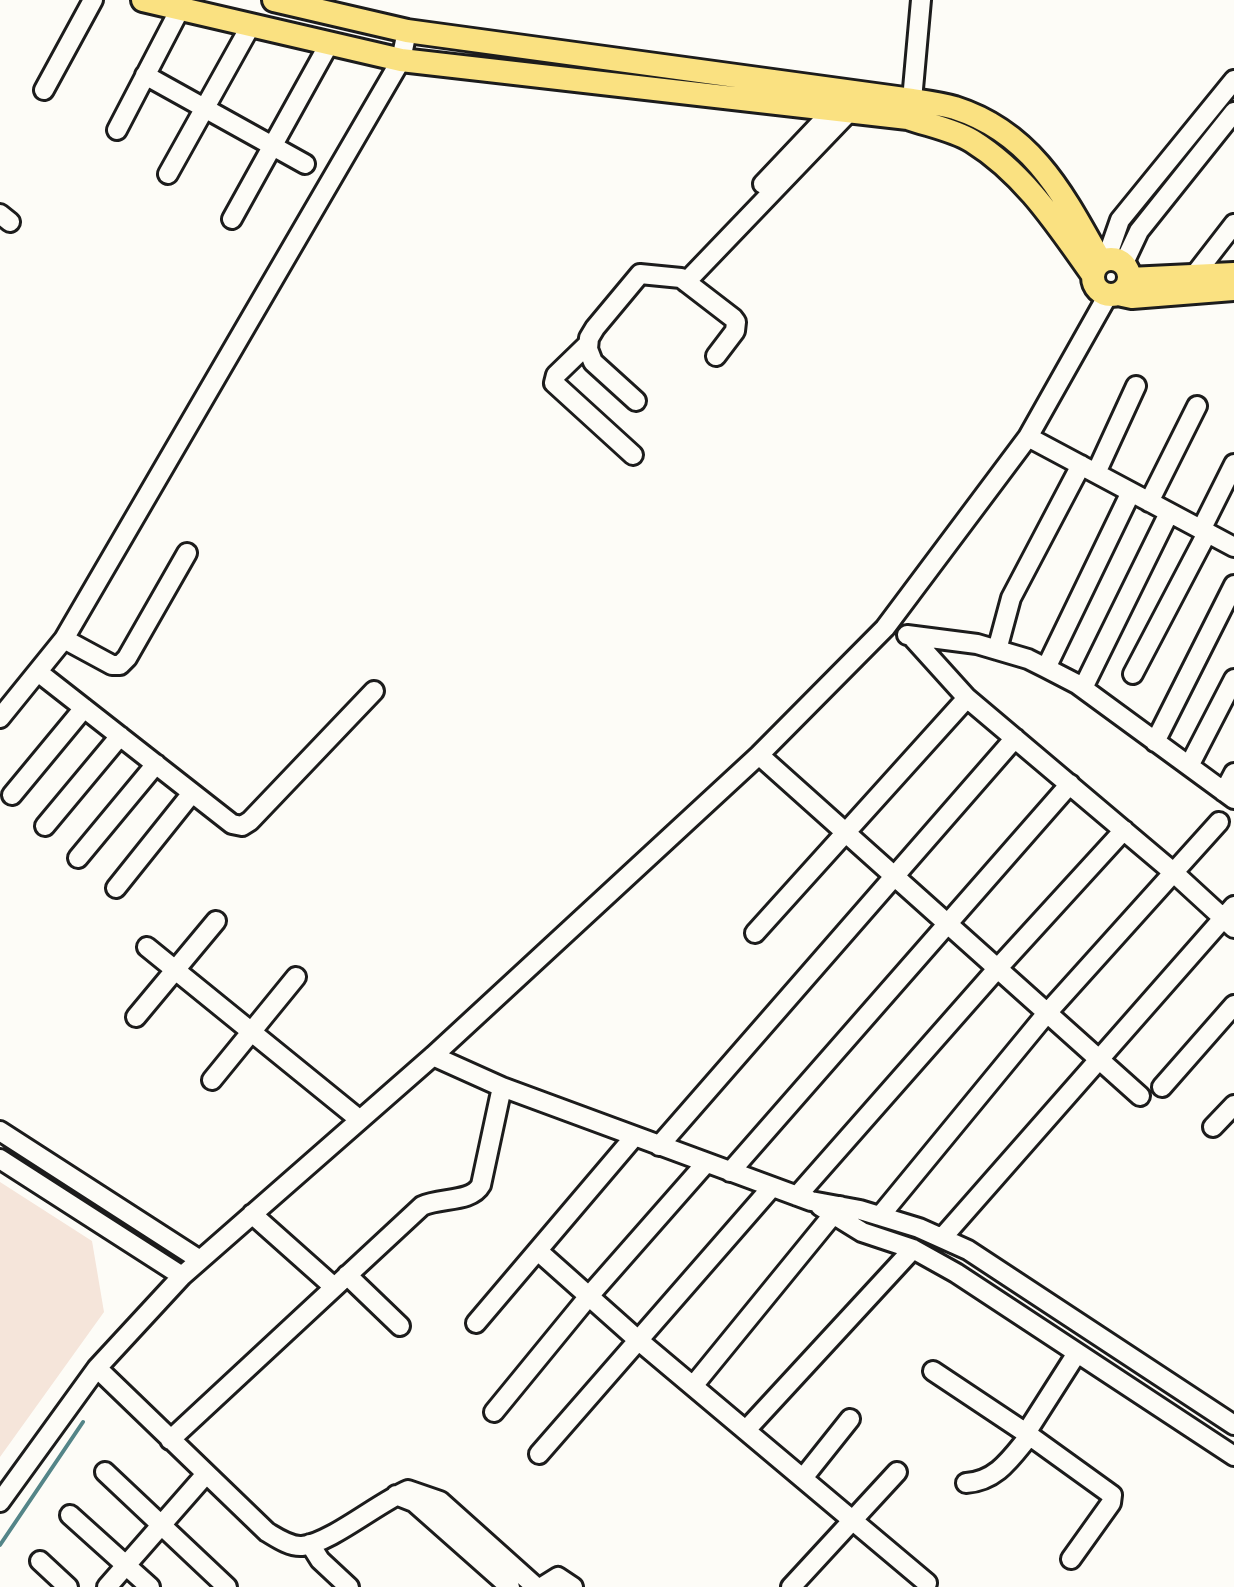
<!DOCTYPE html>
<html>
<head>
<meta charset="utf-8">
<style>
	body { margin:0 }
	canvas { display:block; background:#fdfcf7 }
</style>
</head>
<body>
<canvas width="1234" height="1587"></canvas>
<script>
const ctx = document.querySelector('canvas').getContext('2d');
ctx.lineJoin = 'round';
function fillPath(path, color) {
  ctx.fillStyle = color;
  ctx.fill(path, 'evenodd');
}
function trace(path, color, width, dash) {
  ctx.strokeStyle = color;
  ctx.lineWidth = width;
  ctx.lineCap = dash ? 'butt' : 'round';
  ctx.setLineDash(dash || []);
  ctx.stroke(path);
}
const built = new Path2D(`
	M0,1182L92,1241L104,1312L0,1457Z`);
const stream = new Path2D(`
	M0,1545L83,1422`);
const minor = new Path2D(`
	M145,75L305,164
	M44,90L93,0
	M912,100L921,0
	M117,130L180,9
	M168,174L251,25
	M763,184L834,109
	M0,214L10,222
	M232,219L329,44
	M1106,260L1120,220L1234,80
	M1123,265L1139,231L1234,112
	M1193,277L1234,224
	M686,282L850,111
	M588,344L556,375L554,383L633,455
	M636,401L593,362L588,349L589,338L595,328L640,274L681,278L733,318L736,322L735,331L716,356
	M1028,437L1234,547
	M1096,473L1136,386
	M1149,502L1197,406
	M1201,530L1234,464
	M907,635L977,644L1028,659L1046,668L1077,684L1234,799
	M911,636L967,698L1173,872L1234,928
	M64,639L112,665H120L127,658L187,553
	M997,650L1011,598L1081,465
	M1046,668L1131,492
	M38,672L232,824L242,826L250,821L374,691
	M1133,674L1207,533
	M1083,688L1169,513
	M0,718L64,639L401,60L407,31
	M1155,742L1234,585
	M759,755L1140,1096
	M1189,766L1234,679
	M1224,792L1234,773
	M12,795L84,708
	M45,826L120,736
	M78,858L156,764
	M116,888L192,793
	M755,933L967,698
	M147,947L360,1120
	M136,1017L216,921
	M433,1056L502,1087L811,1201L860,1210L919,1228L968,1250L1234,1425
	M212,1080L296,977
	M1162,1087L1234,1005
	M1213,1127L1234,1105
	M0,1131L200,1260
	M659,1146L1015,738
	M0,1159L182,1276
	M730,1172L1070,784
	M797,1196L997,969L1124,830
	M820,1206L862,1232L913,1249L956,1273L1234,1456
	M252,1214L334,1287
	M880,1216L1047,1013L1219,822
	M942,1238L1234,906
	M538,1251L638,1340L927,1583
	M347,1275L400,1326
	M476,1323L634,1137
	M97,1368L267,1532C277,1538 290,1547 302,1546C329,1544 379,1502 408,1490L440,1501L536,1587
	M933,1371L1026,1433L1112,1495L1111,1503L1071,1559
	M693,1386L840,1206
	M494,1412L589,1296L706,1163
	M746,1430L913,1249
	M1026,1433L1077,1353
	M170,1440L422,1206C440,1197 471,1203 481,1185L502,1087
	M539,1454L772,1187
	M105,1472L227,1587
	M803,1478L850,1419
	M966,1483C997,1481 1011,1458 1030,1435
	M396,1495L414,1502L510,1587
	M0,1502L97,1368L182,1276L433,1056L759,755L885,628L1028,437L1108,295
	M70,1515L150,1587
	M310,1544L320,1560L349,1587
	M40,1561L68,1587
	M107,1587L206,1474
	M542,1587L558,1577L573,1587
	M791,1587L897,1472`);
const major = new Path2D(`
	M143,0L401,60L908,118C928,125 954,130 972,141C1025,174 1058,226 1093,275
	M274,0L407,31L912,100C926,102 941,104 955,108C1033,133 1064,196 1101,262
	M1093 277a18 18 0 1 1 36 0a18 18 0 1 1-36 0Z
	M1129,279L1234,274
	M1118,294L1132,297L1234,289`);
fillPath(built, '#f5e5da');
trace(stream, '#548588', 4);
trace(minor, '#1c1c1c', 24);
trace(major, '#1c1c1c', 28);
trace(minor, '#fdfcf7', 18);
trace(major, '#fae181', 22);
</script>
</body>
</html>
